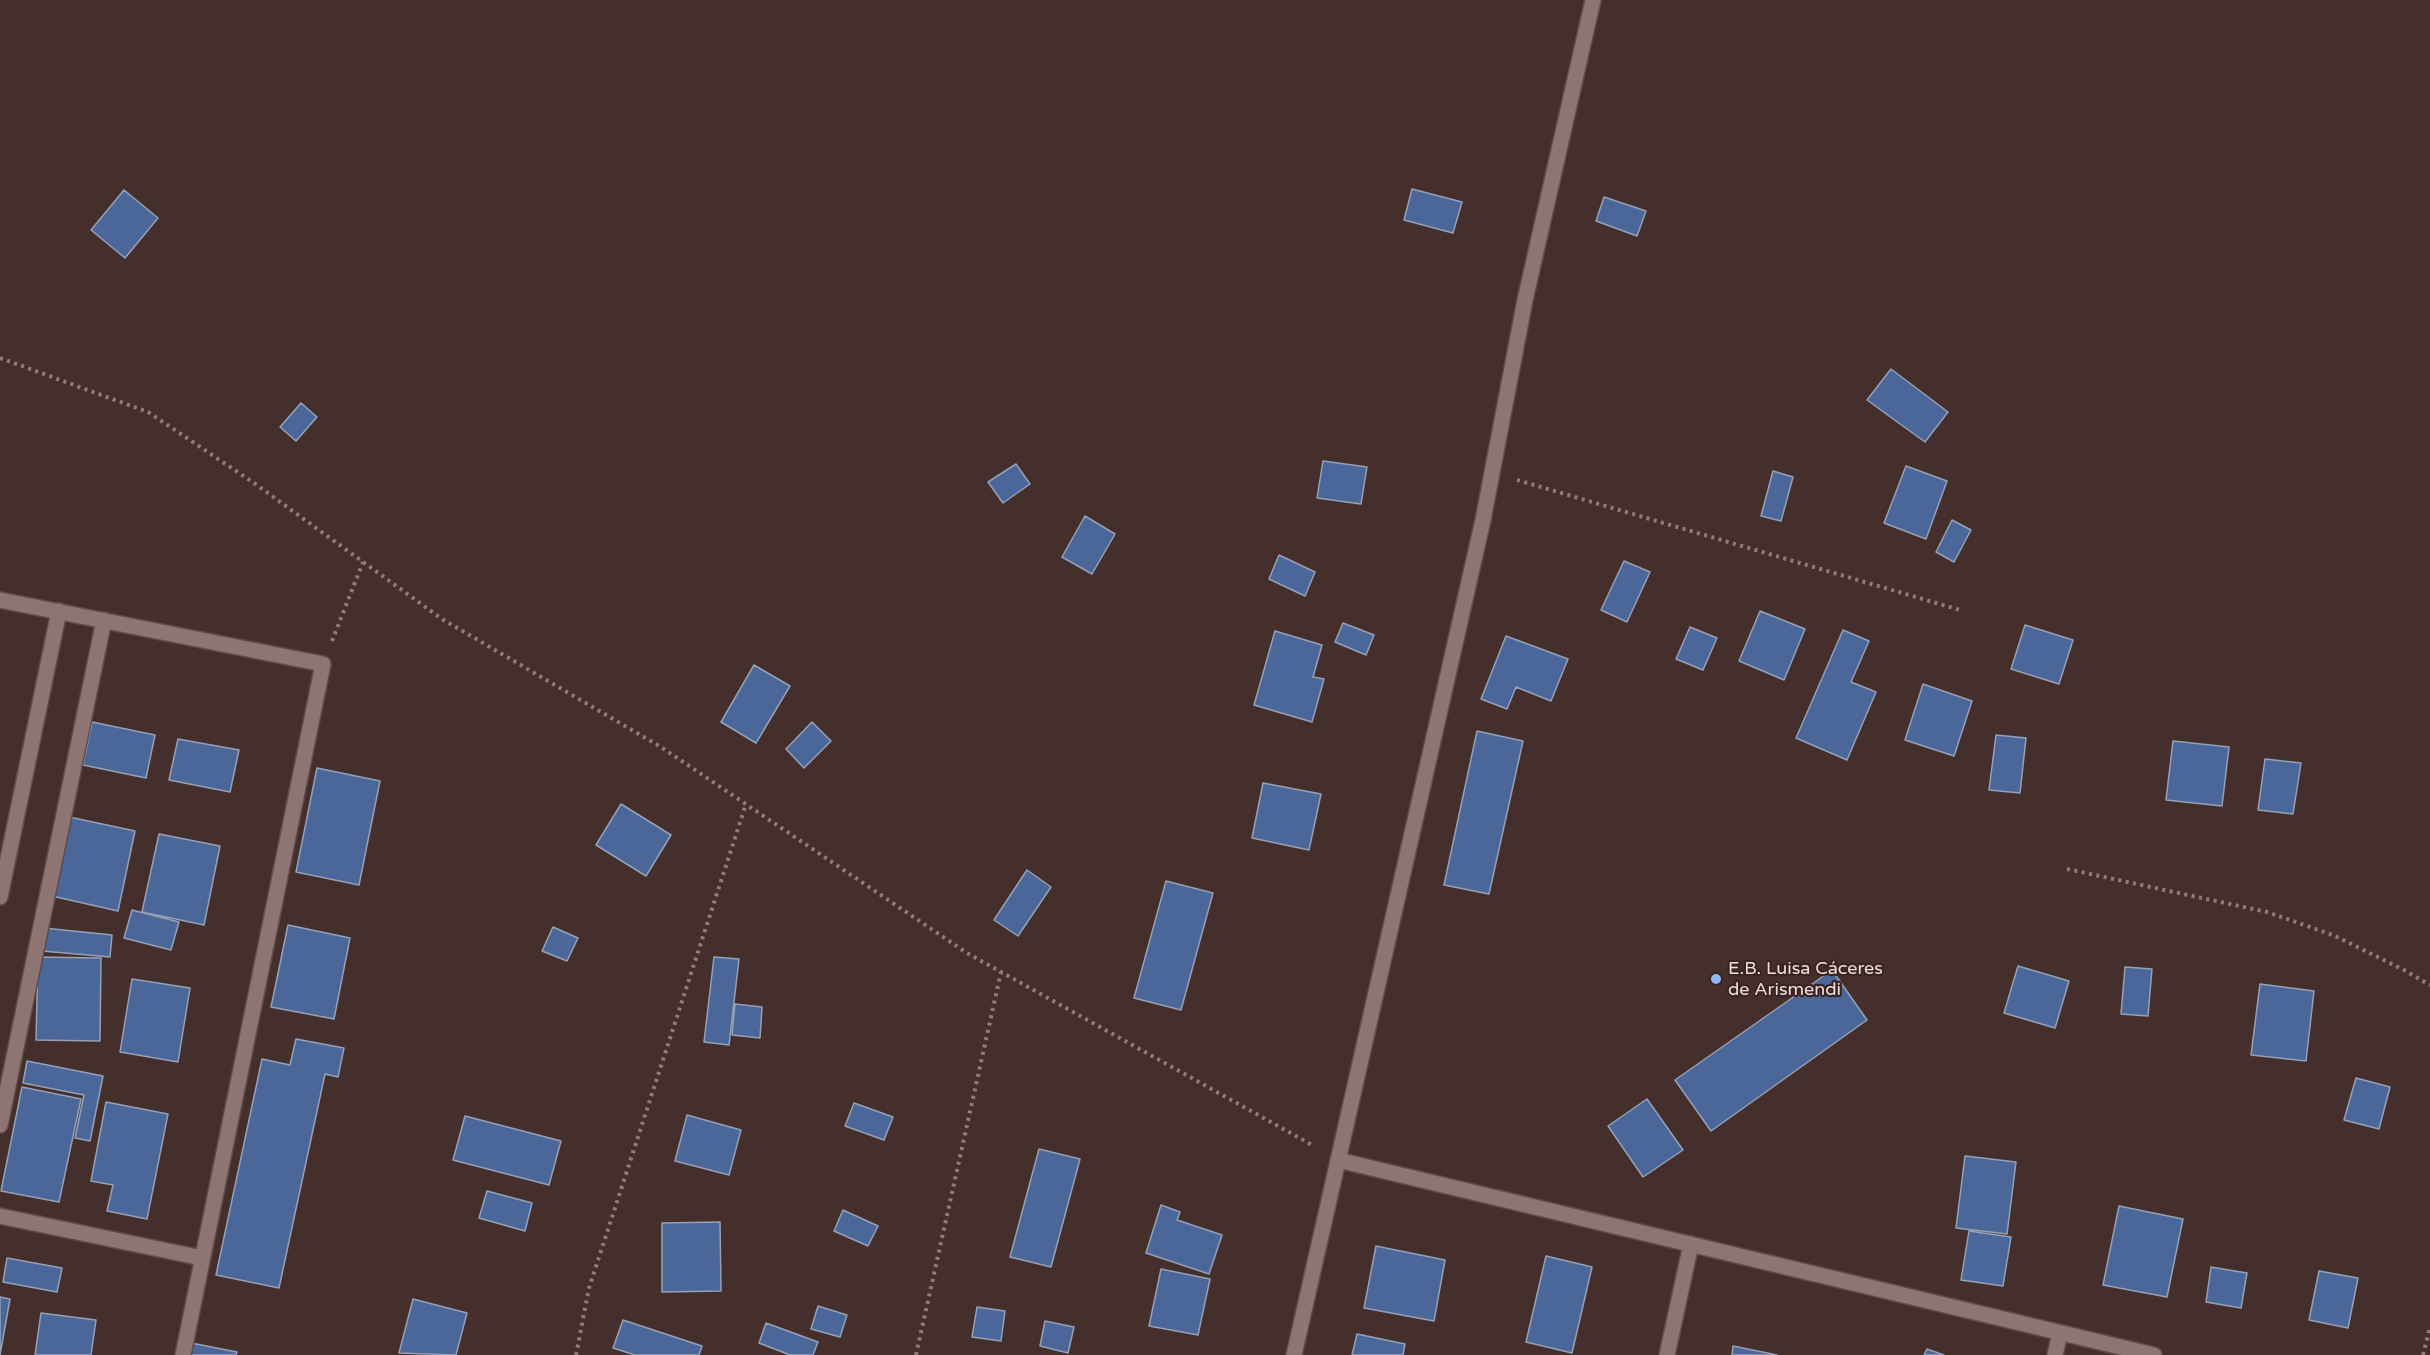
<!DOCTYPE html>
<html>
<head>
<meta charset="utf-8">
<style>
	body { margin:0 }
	canvas { display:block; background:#452f2d }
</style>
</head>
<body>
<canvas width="2430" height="1355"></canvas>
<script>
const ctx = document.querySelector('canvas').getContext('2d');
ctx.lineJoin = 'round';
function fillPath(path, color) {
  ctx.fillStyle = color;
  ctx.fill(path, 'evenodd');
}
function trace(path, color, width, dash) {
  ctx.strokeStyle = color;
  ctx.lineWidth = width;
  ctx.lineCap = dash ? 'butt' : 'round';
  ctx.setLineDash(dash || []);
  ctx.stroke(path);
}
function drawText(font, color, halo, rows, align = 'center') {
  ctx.font = font + ' "Varela Round",sans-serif';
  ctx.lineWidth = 4.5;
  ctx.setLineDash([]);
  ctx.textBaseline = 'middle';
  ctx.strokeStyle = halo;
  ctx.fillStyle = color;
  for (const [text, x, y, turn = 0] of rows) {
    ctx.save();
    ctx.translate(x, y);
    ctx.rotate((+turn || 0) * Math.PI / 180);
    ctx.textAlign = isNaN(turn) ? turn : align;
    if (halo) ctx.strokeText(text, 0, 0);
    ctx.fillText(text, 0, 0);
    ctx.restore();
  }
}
const building = new Path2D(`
	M1412,189L1462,202L1453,233L1404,220Z
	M124,190L158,218L125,258L91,230Z
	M1604,197L1646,211L1637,236L1596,221Z
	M1891,369L1948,412L1925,442L1867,400Z
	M301,403L317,417L296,441L280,427Z
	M1323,461L1367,467L1361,504L1317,498Z
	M1016,464L1030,484L1003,503L988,482Z
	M1906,466L1947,481L1926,539L1884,523Z
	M1773,471L1793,477L1781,521L1761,516Z
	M1085,516L1115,534L1092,574L1062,557Z
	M1952,520L1971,530L1954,562L1936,552Z
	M1279,555L1315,572L1305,596L1269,579Z
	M1624,561L1650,572L1627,622L1601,610Z
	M1760,611L1805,629L1784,680L1739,661Z
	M1343,623L1374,635L1366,655L1335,642Z
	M2025,625L2073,640L2059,684L2011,669Z
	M1690,627L1717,638L1703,670L1676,659Z
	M1843,630L1869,641L1851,682L1876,692L1847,760L1796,738Z
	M1275,631L1322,645L1313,677L1324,679L1312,722L1254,705Z
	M1506,636L1568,659L1551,701L1516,687L1507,709L1481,699Z
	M754,665L790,686L756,743L721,722Z
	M1923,684L1972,701L1954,756L1905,740Z
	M92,722L155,735L146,778L83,765Z
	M812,722L831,741L804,768L786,749Z
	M1477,731L1523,741L1489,894L1444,885Z
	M1996,735L2026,738L2020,793L1989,790Z
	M178,739L239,750L230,792L169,780Z
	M2173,741L2229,747L2222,806L2166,800Z
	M2265,759L2301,763L2293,814L2258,810Z
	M317,768L380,781L359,885L296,872Z
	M1263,783L1321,794L1309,850L1252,838Z
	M621,804L671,835L646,876L596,845Z
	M60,815L135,831L118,911L43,894Z
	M159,834L220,846L204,925L142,912Z
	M1027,870L1051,887L1018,936L994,920Z
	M1166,881L1213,893L1181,1010L1134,998Z
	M132,910L179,922L171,950L124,938Z
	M288,925L350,938L334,1019L271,1007Z
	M553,927L578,938L567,961L542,951Z
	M44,928L112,935L110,957L42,951Z
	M38,957L101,958L100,1041L36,1040Z
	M714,957L739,959L729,1045L704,1042Z
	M2018,966L2069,981L2055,1028L2004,1013Z
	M2125,967L2152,969L2148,1016L2121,1014Z
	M1832,970L1867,1020L1711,1131L1675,1080Z
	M132,979L190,988L178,1062L120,1052Z
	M2260,984L2314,991L2306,1061L2251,1055Z
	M735,1004L762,1007L760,1038L732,1035Z
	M296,1039L344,1048L338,1077L325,1074L279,1288L216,1275L262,1059L290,1065Z
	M27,1061L103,1076L90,1141L75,1138L84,1095L23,1083Z
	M2356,1078L2390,1087L2379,1129L2344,1120Z
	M22,1087L81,1099L59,1202L1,1191Z
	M1647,1099L1683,1150L1643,1177L1608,1126Z
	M106,1102L168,1114L147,1219L107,1211L113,1185L91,1181Z
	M854,1103L893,1117L884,1140L845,1126Z
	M687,1115L741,1130L729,1175L675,1161Z
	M465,1116L561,1141L549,1185L453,1160Z
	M1039,1149L1080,1159L1051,1267L1010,1257Z
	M1965,1156L2016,1162L2007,1234L1956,1228Z
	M487,1191L532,1203L525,1231L479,1218Z
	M1161,1205L1180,1212L1177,1220L1222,1235L1209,1274L1146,1253Z
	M2119,1206L2183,1219L2167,1297L2103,1285Z
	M843,1210L878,1226L868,1246L834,1231Z
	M720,1222L721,1291L662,1292V1223Z
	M1969,1231L2011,1237L2003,1286L1961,1280Z
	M1376,1246L1445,1260L1434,1321L1364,1308Z
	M1546,1256L1592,1267L1572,1353L1526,1342Z
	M7,1258L62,1268L57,1292L3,1282Z
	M2211,1267L2247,1273L2241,1308L2206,1302Z
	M1161,1269L1210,1279L1198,1335L1149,1326Z
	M2319,1271L2358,1278L2348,1328L2309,1320Z
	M0,1297L10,1299L0,1355Z
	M413,1299L467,1313L456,1355L399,1353Z
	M818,1306L847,1315L840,1337L811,1329Z
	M977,1307L1005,1311L1001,1341L972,1337Z
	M41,1313L96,1320L91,1355H35Z
	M623,1320L702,1346L699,1355H635L613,1348Z
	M1045,1321L1074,1327L1068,1353L1040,1346Z
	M766,1323L818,1342L813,1355H790L759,1343Z
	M1357,1334L1405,1344L1403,1355H1352Z
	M181,1341L237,1352L236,1355H178Z
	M1733,1346L1777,1355H1732Z
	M1927,1349L1944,1355H1924Z`);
const path = new Path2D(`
	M0,358L148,412L254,483L442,619L661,747L967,953L1314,1146
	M1517,480L1960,610
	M332,641L363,562
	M2067,869L2267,912L2333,935L2404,970L2430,985
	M576,1355L589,1288L746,804
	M916,1355L1001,972
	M2423,1355L2430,1327`);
const street = new Path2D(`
	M0,600L323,664L183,1355
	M0,897L59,611
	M0,1125L104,620
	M1338,1160L2154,1355
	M0,1216L202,1258
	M1294,1355L1483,520L1525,300L1593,0
	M1667,1355L1691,1244
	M2055,1355L2060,1333`);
const markers = [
	[1716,979,6,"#91b8fd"]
];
const poiNames = [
	["E.B. Luisa Cáceres",1728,969],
	["de Arismendi",1728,990]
];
fillPath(building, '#4b6799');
trace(building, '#95a1b6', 1.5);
trace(street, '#5e4b49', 18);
trace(path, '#907d7b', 4, [3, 4.5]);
trace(street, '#8e7472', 15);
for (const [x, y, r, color] of markers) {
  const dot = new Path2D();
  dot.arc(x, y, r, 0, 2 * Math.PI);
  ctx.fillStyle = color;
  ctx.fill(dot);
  trace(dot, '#3a2523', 2);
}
drawText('18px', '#eedfde', '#3a2523', poiNames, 'left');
</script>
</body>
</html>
